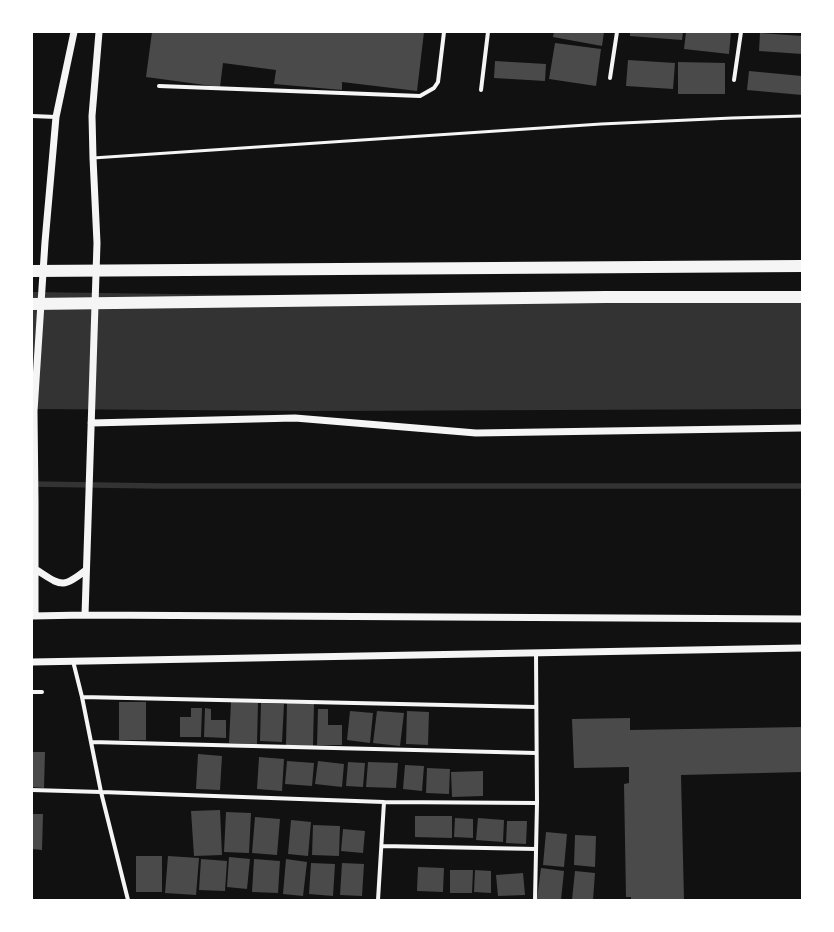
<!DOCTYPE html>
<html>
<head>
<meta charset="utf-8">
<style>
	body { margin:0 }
	#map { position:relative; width:834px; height:932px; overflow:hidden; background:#111; font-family:"Space Grotesk",sans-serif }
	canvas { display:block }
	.frame { position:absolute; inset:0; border:33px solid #fff; pointer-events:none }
</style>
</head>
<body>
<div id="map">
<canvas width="834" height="932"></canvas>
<div class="frame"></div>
</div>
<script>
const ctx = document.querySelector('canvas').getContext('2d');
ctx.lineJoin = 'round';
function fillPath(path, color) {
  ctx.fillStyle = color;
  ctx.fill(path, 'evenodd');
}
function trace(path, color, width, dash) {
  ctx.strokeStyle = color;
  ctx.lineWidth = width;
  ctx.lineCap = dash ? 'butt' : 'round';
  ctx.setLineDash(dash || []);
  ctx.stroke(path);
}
const water = new Path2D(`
	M32,292L244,295L802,292V409L316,411L32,409Z`);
const stream = new Path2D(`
	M32,484L159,486H802`);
const building = new Path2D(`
	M152,32H424L417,91L342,82V90L274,84L276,70L223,63L220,87L146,77Z
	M554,32H604L602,46L553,37Z
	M630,32H683L682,40L630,36Z
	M686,32H731L729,54L684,49Z
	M760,33L802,36V54L759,51Z
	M555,43L601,49L596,86L549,79Z
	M628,60L675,63L673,89L626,86Z
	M495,61L546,64L545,81L494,78Z
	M678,62L725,63V94H678Z
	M749,71L802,76V95L747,90Z
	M119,702H146V740H119Z
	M231,702L258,703L257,744L229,743Z
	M261,703L284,704L282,742L260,741Z
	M287,703L314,704L313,746L286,745Z
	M191,708H202L201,737H180V717H191Z
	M205,708L211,709V720H226V738L204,737Z
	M318,709H328V725H342V745H317Z
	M350,711L373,713L370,743L347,740Z
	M377,711L404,713L400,746L373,743Z
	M407,711L429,712L428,745L406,744Z
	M630,718V730L802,727V772L681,775L684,900H631V897H626L624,784L629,783V767L574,768L572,719Z
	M32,752H45L44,788L32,787Z
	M198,754L222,756L220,790L196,789Z
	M259,757L284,759L282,791L257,789Z
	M287,761L314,763L312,786L285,784Z
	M318,761L344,764L342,787L315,784Z
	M348,762L365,763L363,787L346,786Z
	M368,762L398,763L396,788L366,787Z
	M405,765L424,766L422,791L403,789Z
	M427,768L450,769L449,794L426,793Z
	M483,771V796L452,797L451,772Z
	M220,810L222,855L194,856L191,811Z
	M226,812L251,813L249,853L224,852Z
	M32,814H43L42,850L32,849Z
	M415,816H452V838L415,837Z
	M255,817L280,819L277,855L252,853Z
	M455,818L473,819V838L454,837Z
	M478,818L504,820L503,842L476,840Z
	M291,820L311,822L308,856L288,854Z
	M507,821H527L526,844L506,843Z
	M313,825L340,826L339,856L312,855Z
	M343,829L365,831L363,853L341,851Z
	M546,832L567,834L564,867L543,865Z
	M575,835L596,836L595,867L574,865Z
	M136,856H162V892H136Z
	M168,856L199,858L196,895L165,893Z
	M229,857L250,859L247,889L227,887Z
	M201,859L227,861L225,891L199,890Z
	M254,859L280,861L278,893L252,892Z
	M286,859L307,862L303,896L283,894Z
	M311,863L335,864L333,896L309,894Z
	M342,863L364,864L362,896L340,895Z
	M418,867L444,868L443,892L417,891Z
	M541,868L564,871L561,900L537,899Z
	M450,870H473L472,893H450Z
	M475,870L491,871V893L474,892Z
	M575,871L595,873L593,900H572Z
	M523,873L525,895L498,896L496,875Z`);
const service = new Path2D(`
	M93,158L601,124L732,118L802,116`);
const minor = new Path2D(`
	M610,78L617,32
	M734,80L741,32
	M159,86L420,96L434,88L438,82L444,32
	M481,90L488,32
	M32,116L56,117
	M73,661L82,697L101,792L128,900
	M32,692H42
	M82,697L536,707
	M91,742L536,753
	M32,790L101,792L384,802L537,803
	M382,846L536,849
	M378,900L384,802
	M535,900L537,803L536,653`);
const tertiary = new Path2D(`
	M91,423L295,418L476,433L802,428
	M35,569C61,585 61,590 86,570
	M85,615L97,243L93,158L92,116L99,32
	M32,616L85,615L802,619
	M35,616V501L34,411L45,242L56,117L74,32
	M32,662L802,648`);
const motorway = new Path2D(`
	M32,271L802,266
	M32,304L606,297H802`);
fillPath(water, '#333');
trace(stream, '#333', 5.5);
fillPath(building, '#4a4a4a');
trace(service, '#f5f5f5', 3);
trace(minor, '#f5f5f5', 4);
trace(tertiary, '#f5f5f5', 7);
trace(motorway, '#f5f5f5', 12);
</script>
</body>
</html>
